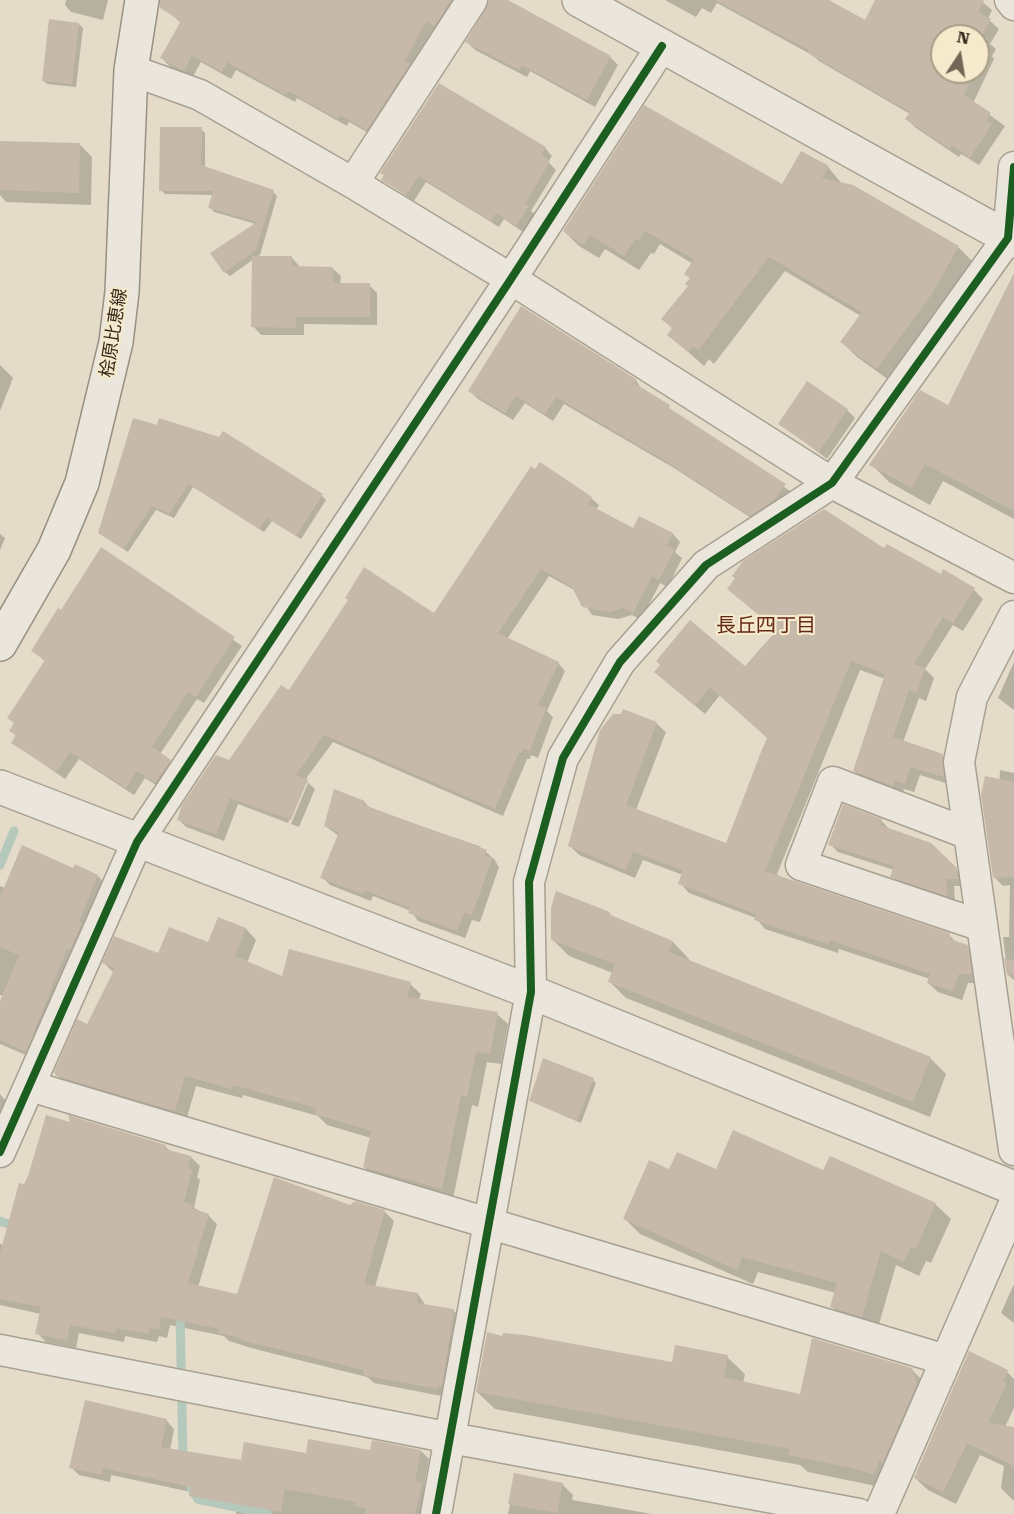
<!DOCTYPE html>
<html>
<head>
<meta charset="utf-8">
<style>
	body { margin:0 }
	#map { position:relative; width:1014px; height:1514px; overflow:hidden; background:#e4dcc8; font-family:"Roboto Serif",serif }
	canvas { display:block }
	.north { position:absolute; left:930px; top:24px; width:60px; height:60px; box-sizing:border-box; background:#f6eacc; border:2px solid #a99c85; border-radius:50%; rotate:12deg; font-size:16px; font-weight:700; line-height:24px; text-align:center; color:#36281b }
	.north::after { content:''; display:block; margin:auto; width:21px; height:27px; background:#736758; clip-path:polygon(50% 0,100% 100%,50% 72%,0 100%) }
</style>
</head>
<body>
<div id="map">
<canvas width="1014" height="1514"></canvas>
<div class="north">N</div>
</div>
<script>
const ctx = document.querySelector('canvas').getContext('2d');
ctx.lineJoin = 'round';
function fillPath(path, color) {
  ctx.fillStyle = color;
  ctx.fill(path, 'evenodd');
}
function trace(path, color, width, dash) {
  ctx.strokeStyle = color;
  ctx.lineWidth = width;
  ctx.lineCap = dash ? 'butt' : 'round';
  ctx.setLineDash(dash || []);
  ctx.stroke(path);
}
function drawText(font, color, halo, rows, align = 'center') {
  ctx.font = font + ' "Roboto Serif","Noto Sans JP",serif';
  ctx.lineWidth = 4.5;
  ctx.setLineDash([]);
  ctx.textBaseline = 'middle';
  ctx.strokeStyle = halo;
  ctx.fillStyle = color;
  for (const [text, x, y, turn = 0] of rows) {
    ctx.save();
    ctx.translate(x, y);
    ctx.rotate((+turn || 0) * Math.PI / 180);
    ctx.textAlign = isNaN(turn) ? turn : align;
    if (halo) ctx.strokeText(text, 0, 0);
    ctx.fillText(text, 0, 0);
    ctx.restore();
  }
}
const shadow = new Path2D(`
	M66,0H108L103,20L71,12L65,5Z
	M177,0H467L444,34L435,29L376,137L349,122L347,126L297,98L295,102L236,70L231,79L201,62L192,78L170,67L162,58L181,23L170,13Z
	M490,0H505L610,57L618,65L595,107L530,71L527,77L475,50L467,42Z
	M665,0H827L907,42L909,0H980L992,10L988,19L999,29L990,44L996,49L992,56L994,59L973,103L1005,126L979,165L961,154L959,157L916,128L907,119L910,114L819,61L812,55L717,3L711,13L702,8L696,17ZM942,36H978V72H942Z
	M79,24L83,28L76,87L47,84L43,80Z
	M201,129L205,133V168L273,192L277,196L260,255L256,257L292,258L300,267L332,268L341,276L340,284L369,285L377,293V325L304,324V335H261L253,326L254,259L230,276L225,272L256,224L214,212L210,207L213,195L165,194L161,190Z
	M0,143L80,145L92,157L91,205L6,202L0,195Z
	M545,148L552,156L548,162L556,170L531,211L535,214L523,232L504,219L499,227L426,182L414,201L383,180L385,176Z
	M828,167L842,184L958,247L973,262L893,383L857,357L842,342L861,316L785,271L714,364L709,359L704,366L669,335L673,329L663,319L690,286L691,279L686,274L693,264L660,244L654,254L651,253L639,270L605,249L599,258L579,246L564,231L782,186Z
	M1014,296V519L943,481L930,505L889,482L871,464L948,407Z
	M522,309L636,380L642,390L793,493L759,523L674,468L564,404L553,421L525,403L513,420L478,399L470,391Z
	M0,365L13,378L0,411Z
	M847,410L855,418L827,459L780,423Z
	M158,427L322,496L326,500L301,539L272,521L264,532L193,487L174,518L156,510L128,552L99,533Z
	M591,498L599,505L596,510L633,530L640,518L673,534L680,542L675,552L682,558L668,587L660,583L641,620L632,615L618,619L592,615L576,591L549,576L507,639L558,663L565,671L547,711L553,717L538,758L531,755L530,759H527L503,816L333,742L305,780L315,789L299,827L291,824L308,783H305L288,823L238,804L224,841L186,827L178,819L289,692L434,615Z
	M0,534L5,538L0,550Z
	M101,549L242,646L204,703L197,699L160,754L178,769L164,790L145,778L134,795L79,759L65,779L13,743L17,737L11,731L46,662L33,651L62,612Z
	M885,550L974,590L983,599L963,631L953,625L925,669L934,678L926,701L919,698L903,742L942,755L952,764V785L920,775L914,792L904,789L902,795L864,780L854,771L885,679L860,670L777,874L784,880L949,935L957,943L967,946L976,956L980,983H968L962,1000L938,992L928,983L930,979L839,949L838,953L765,929L756,918L689,893L680,883L683,875L643,860L635,878L579,855L570,846L601,731L615,714L656,723L666,732L636,810L727,845L766,765L769,738L720,695L705,714L666,681L745,668L778,631L729,589Z
	M1014,662V710L998,698Z
	M1000,770L1014,773V980L1008,975L1003,937H1009L1010,885L1003,886L994,877Z
	M364,802L371,809L479,846L494,859L499,867L480,922L472,920L465,938L418,921L411,911L373,896L371,901L330,885L322,877L339,836L325,826Z
	M881,820L889,829L930,844L964,877L965,886H954L955,903L900,885L892,876L894,870L838,852L830,844Z
	M75,866L98,876L105,884L33,1058L0,1044V1005L4,996L0,995V886L5,888L74,870Z
	M609,913L614,918L673,942L689,959L688,961L930,1058L946,1074L930,1117L626,998L609,981L613,973L569,956L552,939Z
	M219,919L246,929L256,940L247,963L283,978L410,984L421,994L419,999L497,1014L508,1024L501,1064L487,1062L478,1107L472,1105L453,1199L375,1178L364,1167L371,1138L327,1125L318,1116L243,1095L242,1098L196,1086L186,1121L68,1086L57,1075L88,1026L114,973L104,963L159,955L209,944Z
	M593,1080L596,1083L581,1123L530,1101Z
	M0,1094L6,1101L0,1115Z
	M165,1146L172,1153L191,1157L200,1166L197,1177L200,1180L194,1208L208,1215L217,1224L198,1287L238,1295L355,1203L385,1212L394,1221L375,1287L418,1294L426,1306L453,1310L462,1319L447,1397L374,1383L367,1377L251,1348L229,1341L224,1336L170,1325L167,1338L159,1336L157,1342L125,1336L124,1342L79,1333L76,1348L46,1342L37,1333L41,1314L0,1305V1244L4,1245L25,1186Z
	M670,1171L824,1172L935,1204L951,1219L931,1263L926,1261L919,1276L896,1265L877,1331L847,1322L832,1307L836,1293L758,1272L753,1284L640,1234L625,1219Z
	M1014,1284V1323L1001,1313Z
	M727,1357L745,1374L743,1383L801,1396L911,1369L929,1387L891,1492L871,1485L808,1472L800,1465L495,1409L477,1392Z
	M1007,1372L1014,1379V1408L1005,1427L1014,1429V1501L1001,1488L1004,1466L980,1455L956,1504L928,1490L915,1478Z
	M166,1420L174,1429L170,1450L242,1462L307,1454L421,1451L429,1459L424,1487L429,1492L425,1514H236V1511L199,1504L191,1496V1492L111,1475L110,1482L79,1475L71,1467Z
	M516,1475L562,1484L573,1495L572,1500L652,1514H508Z`);
const stream = new Path2D(`
	M0,865L14,831
	M0,1221L20,1228
	M180,1310L183,1461
	M191,1488L198,1499L268,1514`);
const building = new Path2D(`
	M160,0H451L435,26L426,21L405,61L410,64L367,130L340,115L338,119L288,91L286,95L227,62L222,72L192,55L184,71L160,58L181,21L160,8Z
	M489,0H508L611,56L587,100L522,65L519,70L465,42L486,9Z
	M715,0H829L865,20L875,0H984L978,12L991,19L982,36L988,39L984,47L987,49L978,64V36H942V72H974L964,95L991,113L986,121L992,124L970,158L952,146L950,149L905,119L910,112L808,53L809,50Z
	M49,19L79,23L72,84L42,81Z
	M439,83L546,147L541,155L550,161L525,204L529,206L516,226L496,213L491,221L419,176L406,195L381,180L384,175L380,173Z
	M644,105L782,184L801,151L829,166L822,178L853,185L959,246L933,292L877,369L840,342L862,312L769,257L699,350L693,346L688,352L667,335L672,328L661,319L688,286L685,284L690,278L684,274L694,259L645,231L638,241L635,239L624,256L590,235L583,245L563,231Z
	M160,127H202L201,165L274,190L256,250L224,273L210,253L257,222L208,208L213,191H159Z
	M0,141L80,143L79,193L0,190Z
	M252,256H292V266L333,267V283H370V317H296V328L251,327Z
	M1014,273V511L925,464L912,488L869,465L920,390L948,405Z
	M521,306L636,379L634,383L670,405L669,408L786,484L774,500L750,516L664,460L556,397L545,414L516,396L505,413L468,391Z
	M807,381L848,409L819,452L778,424Z
	M133,418L157,425L159,418L219,437L223,431L323,494L296,536L267,518L259,529L189,484L169,514L152,506L123,549L98,533Z
	M540,462L592,497L588,504L633,528L639,516L673,533L667,546L675,549L659,580L652,576L633,613L623,608L610,612L582,607L572,587L541,569L498,633L559,662L538,705L546,708L530,751L523,748L522,753L519,752L495,809L324,735L296,775L308,779L291,820L230,798L216,834L177,820L182,805L216,755L229,760L281,685L289,690L348,600L345,598L364,567L434,613L531,466L535,469Z
	M824,509L884,548L887,544L941,574L943,569L975,588L953,623L943,617L914,664L925,668L917,693L909,690L893,737L943,754L944,777L910,767L905,784L895,781L893,786L853,771L885,674L851,661L765,871L950,933V939L968,945L972,974H959L953,991L927,983L930,974L830,940L828,944L754,920L756,914L678,884L683,870L633,852L626,870L568,846L600,730L613,714H621L623,709L657,722L626,805L726,843L758,760L761,761L758,759L767,738L710,687L695,706L654,672L660,665L656,661L690,620L745,666L777,630L727,589L735,578L732,576L743,561Z
	M101,547L235,637L196,697L188,692L152,747L171,760L155,783L137,771L126,788L70,752L56,772L11,743L16,735L9,731L14,723L7,718L45,660L31,651L58,608L61,610Z
	M985,776L1014,782V877L993,878L981,795Z
	M334,789L365,801L364,805L487,850L484,856L492,858L472,915L464,913L457,931L408,913L410,908L365,890L363,894L320,878L339,832L324,826Z
	M843,804L882,819L880,825L931,843L957,868L958,879H946L947,896L890,877L894,866L828,845Z
	M22,845L73,868L75,864L98,875L79,922L82,923L70,950L67,949L26,1052L0,1040V1001L19,955L0,947V897Z
	M556,891L610,912L608,914L673,941L669,952L931,1057L913,1102L608,982L615,964L551,940V908Z
	M218,917L246,928L235,956L282,976L289,949L411,982L407,997L498,1012L490,1054L476,1052L467,1097L461,1095L442,1189L363,1167L371,1131L315,1114L316,1108L233,1085L232,1089L185,1076L175,1111L56,1076L54,1072L77,1019L87,1024L115,968L102,963L114,936L158,953L169,927L208,942Z
	M1004,958L1014,961V975H1007Z
	M543,1058L594,1078L577,1120L529,1101Z
	M46,1115L70,1122L68,1115L166,1145L165,1149L191,1156L188,1169L192,1170L184,1202L193,1205L192,1209L209,1214L188,1283L237,1294L274,1177L350,1205L355,1201L385,1210L364,1284L418,1293L417,1303L454,1309L442,1386L439,1385L438,1389L363,1375L364,1370L241,1340V1338L218,1333L219,1329L161,1317L159,1330L150,1328L149,1334L116,1328L115,1333L70,1325L67,1340L35,1334L41,1307L0,1299V1253L19,1183L24,1184L28,1176Z
	M733,1130L823,1170L830,1156L936,1203L916,1249L911,1247L904,1262L881,1251L862,1317L830,1307L837,1283L742,1257L737,1270L623,1219L649,1160L669,1169L677,1152L716,1169Z
	M487,1332L502,1336L503,1333L525,1335L672,1362L675,1345L728,1355L724,1377L800,1394L812,1338L912,1368L917,1384L883,1462L879,1461L874,1475L852,1468L788,1455L790,1449L476,1392Z
	M969,1351L1008,1370L1003,1381L1007,1383L988,1423L1014,1427V1466L967,1443L943,1492L914,1478Z
	M85,1400L167,1419L161,1447L241,1460L244,1442L306,1453L308,1439L370,1450L372,1440L421,1450L415,1481L422,1483L415,1514H365L366,1509L355,1506L356,1502L285,1489L281,1512L189,1496L191,1487L103,1468L102,1475L69,1468Z
	M514,1473L563,1483L557,1513L508,1504Z`);
const minor = new Path2D(`
	M1010,0L1014,5
	M131,70L200,95L353,183L511,279L832,483L1014,578
	M353,183L472,0
	M1014,616L972,697L959,762L1014,1150
	M969,834L833,782L801,865L982,926
	M30,1086L946,1360
	M0,1152L137,842L511,279L662,46
	M0,1350L451,1438L859,1514
	M436,1514L531,992L529,882L563,758L620,662L706,565L832,483L1008,238L1014,167
	M879,1514L1014,1204`);
const tertiary = new Path2D(`
	M579,0L1014,241
	M0,787L531,992L1014,1188`);
const secondary = new Path2D(`
	M0,644L54,550L82,483L116,342L122,292L131,70L142,0`);
const cycleway = new Path2D(`
	M0,1152L137,842L511,279L662,46
	M436,1514L531,992L529,882L563,758L620,662L706,565L832,483L1008,238L1014,167`);
const streetNames = [
	["桧原比恵線",114,333,-81]
];
const neighbourhoodNames = [
	["長丘四丁目",766,626]
];
fillPath(shadow, '#0003');
trace(stream, '#b5c8bc', 9);
fillPath(building, '#c7b9a9');
trace(minor, '#a8a092', 33);
trace(tertiary, '#a8a092', 36);
trace(secondary, '#989082', 36);
trace(minor, '#ebe6db', 30);
trace(tertiary, '#ebe6db', 33);
trace(secondary, '#ebe6db', 33);
trace(cycleway, '#1b5e20', 8);
drawText('18px', '#36281b', '#f6eacc', streetNames);
drawText('20px', '#642919', '#f6eacc', neighbourhoodNames);
</script>
</body>
</html>
